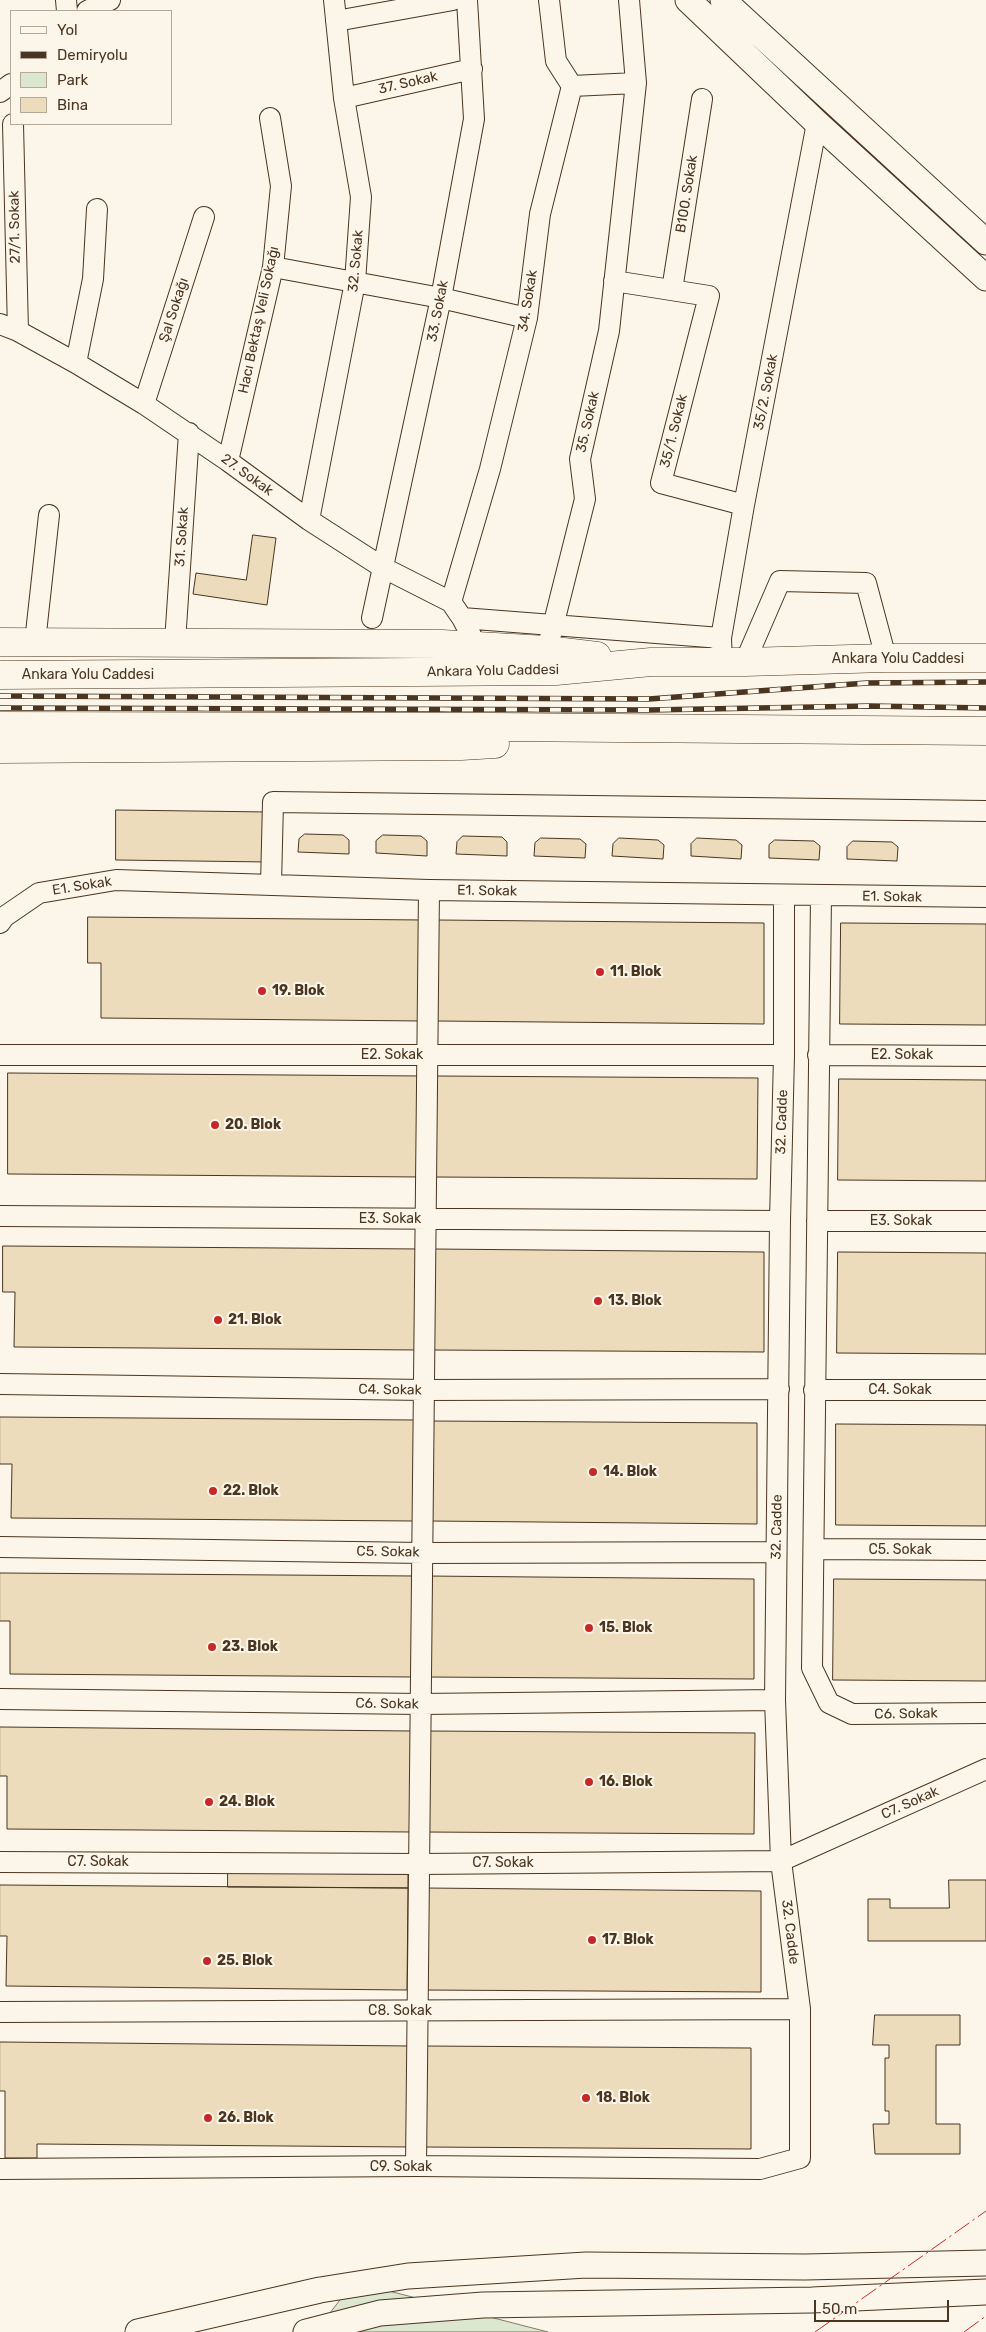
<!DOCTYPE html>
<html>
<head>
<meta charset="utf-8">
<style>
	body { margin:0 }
	#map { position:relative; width:986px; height:2332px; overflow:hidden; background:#fbf6e9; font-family:Rubik,sans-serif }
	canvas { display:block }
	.legend { position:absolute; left:10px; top:10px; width:162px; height:115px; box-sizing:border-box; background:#fbf6e9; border:1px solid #b4a999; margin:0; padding:6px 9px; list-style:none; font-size:15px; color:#4a3520 }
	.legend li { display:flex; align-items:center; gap:10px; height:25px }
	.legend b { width:25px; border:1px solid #b4a999 }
	.scale { position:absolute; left:814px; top:2300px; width:135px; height:22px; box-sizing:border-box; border:2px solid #4a3520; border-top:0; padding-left:6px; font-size:15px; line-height:18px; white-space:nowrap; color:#4a3520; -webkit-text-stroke:4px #fbf6e9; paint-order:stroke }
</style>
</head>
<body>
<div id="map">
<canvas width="986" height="2332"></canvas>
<ul class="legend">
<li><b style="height:6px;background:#fbf6e9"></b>Yol</li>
<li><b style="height:6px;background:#4a3520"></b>Demiryolu</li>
<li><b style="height:14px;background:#dce7d0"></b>Park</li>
<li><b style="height:14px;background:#ecdcbc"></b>Bina</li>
</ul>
<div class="scale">50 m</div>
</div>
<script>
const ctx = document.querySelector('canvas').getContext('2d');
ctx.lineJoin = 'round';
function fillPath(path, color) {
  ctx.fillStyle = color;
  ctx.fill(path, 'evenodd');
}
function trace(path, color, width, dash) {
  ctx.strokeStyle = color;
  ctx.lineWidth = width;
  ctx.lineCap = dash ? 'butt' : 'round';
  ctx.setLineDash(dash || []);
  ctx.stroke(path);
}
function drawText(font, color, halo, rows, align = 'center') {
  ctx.font = font + ' Rubik,sans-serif';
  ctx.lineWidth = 4;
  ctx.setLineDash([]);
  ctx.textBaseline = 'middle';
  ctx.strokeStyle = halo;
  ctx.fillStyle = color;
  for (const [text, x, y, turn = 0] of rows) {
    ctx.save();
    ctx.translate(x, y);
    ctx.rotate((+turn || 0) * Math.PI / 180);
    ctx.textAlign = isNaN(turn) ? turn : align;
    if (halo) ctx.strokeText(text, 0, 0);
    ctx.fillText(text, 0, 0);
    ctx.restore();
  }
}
const green = new Path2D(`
	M354,2282L548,2332H316Z`);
const building = new Path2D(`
	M253,535L276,538L267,605L193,594L196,573L246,580Z
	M116,810L269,812V862L116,860Z
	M305,834L343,835L349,840V854L298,852L299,839Z
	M383,835L421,836L427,841V856L376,853V841Z
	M463,836L502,837L507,842V856L456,854L457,842Z
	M541,838L580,839L586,844L585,858L534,856L535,843Z
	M619,838L658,840L664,845L663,859L612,856L613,844Z
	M697,838L736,840L742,845L741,859L691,856V844Z
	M775,840L814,841L820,846L819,860L769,858V845Z
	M853,841L892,842L898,847L897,861L847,859V847Z
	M88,917L424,920L423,1021L101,1018V963H88Z
	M436,920L764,923V1024L436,1021Z
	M841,923L986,924V1025L840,1024Z
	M8,1073L423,1076L422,1177L8,1174Z
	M434,1076L758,1078L757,1179L433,1177Z
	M839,1079L986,1080V1181L838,1180Z
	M3,1246L421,1249L420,1350L14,1347L15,1292H3Z
	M432,1249L764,1252V1352L432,1350Z
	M838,1252L986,1253V1354L837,1353Z
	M0,1417L415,1420L414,1521L11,1518L12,1464H0Z
	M429,1421L757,1423V1524L429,1521Z
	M836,1424L986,1425V1526L836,1525Z
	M0,1573L415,1576L414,1677L10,1674V1621H0Z
	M425,1576L754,1579V1679L424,1677Z
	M834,1579L986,1580V1681L833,1680Z
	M0,1727L412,1731V1832L7,1829V1776H0Z
	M424,1731L755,1733L754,1834L423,1832Z
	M228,1873L408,1874V1888L228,1887Z
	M949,1880H986V1941H868V1899H890V1908H949Z
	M0,1885L408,1888L407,1990L6,1986L7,1936H0Z
	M423,1888L761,1891V1992L422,1990Z
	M875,2015H960V2045H936V2124H960V2154H875L873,2124H889V2111H885V2058H889V2045H873Z
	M0,2042L410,2046V2147L37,2144V2158H5V2091H0Z
	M421,2046L751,2048V2149L421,2147Z`);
const minor = new Path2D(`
	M66,0L67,11
	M629,0L636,83
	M87,11L110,0
	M336,21L453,0
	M0,92L11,84
	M344,98L472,69
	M13,124L18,331
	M273,267L441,298L527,318
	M614,281L709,296L661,483L744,505
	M672,290L702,99
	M0,324L18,331L76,363L144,404L228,461L309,520L382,567L451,602L462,618L476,645
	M76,363L93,279L97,209
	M144,404L204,217
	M228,461L273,267L281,186L270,118
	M309,520L355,282L361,197L344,98L334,0
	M451,602L490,469L527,318L540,214L572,86L556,61L549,0
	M372,618L441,298L474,119L467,0
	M462,618L721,638
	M35,642L49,515
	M175,642L189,433
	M547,650L585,499L580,459L609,331L636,83L572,86
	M722,662L721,638L744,505L817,123
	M745,662L780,581L866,583L886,658
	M271,885L273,802L986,811
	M821,896L812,1668L829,1703L852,1714L986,1713
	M0,923L4,917L39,893L116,880L429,890L986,897
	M0,1055H784
	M818,1055L986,1056
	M0,1216L780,1221
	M817,1221H986
	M0,1384L424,1390L779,1389
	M814,1390H986
	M0,1547L423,1553L776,1552
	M814,1549L986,1550
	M0,1699L421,1704L775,1700
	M0,1862L419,1864L781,1861L986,1769
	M0,2012L800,2009
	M416,2166L429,890
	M0,2169L416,2166L760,2169L800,2158V2009L781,1861L775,1700L780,1221L784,1055V895`);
const major = new Path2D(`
	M688,0L817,123L986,278
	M723,0L986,242
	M138,2332L320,2290L408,2276L586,2265L805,2267L986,2263
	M306,2332L380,2313L483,2305L812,2300L986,2292`);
const highway = new Path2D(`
	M0,642L442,644L547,650L597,656
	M0,675L556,671L651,662H745L886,658H986
	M0,726L494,727L986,731
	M0,749L461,746L495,744`);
const rail = new Path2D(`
	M0,696L649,699L867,683L986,682
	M0,708L650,710L870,706L986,708`);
const power = new Path2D(`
	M815,2332L986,2211
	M964,2332L986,2316`);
const markers = [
	[600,972,5,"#c62828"],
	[262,991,5,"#c62828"],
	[215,1125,5,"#c62828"],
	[598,1301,5,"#c62828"],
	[218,1320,5,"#c62828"],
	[593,1472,5,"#c62828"],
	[213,1491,5,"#c62828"],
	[589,1628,5,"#c62828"],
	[212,1647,5,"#c62828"],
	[589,1782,5,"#c62828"],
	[209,1802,5,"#c62828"],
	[592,1940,5,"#c62828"],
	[207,1961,5,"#c62828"],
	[586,2098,5,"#c62828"],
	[208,2118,5,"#c62828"]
];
const streetNames = [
	["37. Sokak",408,83,-13],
	["B100. Sokak",687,194,-81],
	["27/1. Sokak",15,227,-91],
	["32. Sokak",356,261,-85],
	["34. Sokak",528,301,-81],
	["Şal Sokağı",174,310,-72],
	["33. Sokak",438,311,-79],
	["Hacı Bektaş Veli Sokağı",259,320,-78],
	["35/2. Sokak",766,392,-79],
	["35. Sokak",588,422,-77],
	["35/1. Sokak",674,431,-76],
	["27. Sokak",247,475,36],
	["31. Sokak",182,537,-86],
	["Ankara Yolu Caddesi",898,659],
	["Ankara Yolu Caddesi",493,671,-1],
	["Ankara Yolu Caddesi",88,675],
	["E1. Sokak",82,886,-9],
	["E1. Sokak",487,891,1],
	["E1. Sokak",892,897,1],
	["E2. Sokak",392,1055],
	["E2. Sokak",902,1055],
	["32. Cadde",782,1122,-88],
	["E3. Sokak",390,1219],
	["E3. Sokak",901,1221],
	["C4. Sokak",390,1390,1],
	["C4. Sokak",900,1390],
	["32. Cadde",777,1527,-89],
	["C5. Sokak",900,1550],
	["C5. Sokak",388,1552,1],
	["C6. Sokak",387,1704,1],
	["C6. Sokak",906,1714,-1],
	["C7. Sokak",910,1803,-24],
	["C7. Sokak",98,1862],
	["C7. Sokak",503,1863],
	["32. Cadde",790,1932,83],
	["C8. Sokak",400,2011],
	["C9. Sokak",401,2167]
];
const poiNames = [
	["11. Blok",610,972],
	["19. Blok",272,991],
	["20. Blok",225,1125],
	["13. Blok",608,1301],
	["21. Blok",228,1320],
	["14. Blok",603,1472],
	["22. Blok",223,1491],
	["15. Blok",599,1628],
	["23. Blok",222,1647],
	["16. Blok",599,1782],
	["24. Blok",219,1802],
	["17. Blok",602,1940],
	["25. Blok",217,1961],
	["18. Blok",596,2098],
	["26. Blok",218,2118]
];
fillPath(green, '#dce7d0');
trace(green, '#887966', 1);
fillPath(building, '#ecdcbc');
trace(building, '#4a3520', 1);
trace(minor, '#4a3520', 22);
trace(major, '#4a3520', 27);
trace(highway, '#4a3520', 29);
trace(minor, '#fbf6e9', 20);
trace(major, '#fbf6e9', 25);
trace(highway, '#fbf6e9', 28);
trace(rail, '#4a3520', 5.5);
trace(rail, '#fbf6e9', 4, [11]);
trace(power, '#c62828', 1, [18, 4, 2.5, 4]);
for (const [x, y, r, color] of markers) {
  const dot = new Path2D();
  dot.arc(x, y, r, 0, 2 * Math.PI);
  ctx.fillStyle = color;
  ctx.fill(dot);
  trace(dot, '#fbf6e9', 2);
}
drawText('14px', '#4a3520', '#fbf6e9', streetNames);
drawText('bold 14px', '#4a3520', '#fbf6e9', poiNames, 'left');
</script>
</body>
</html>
